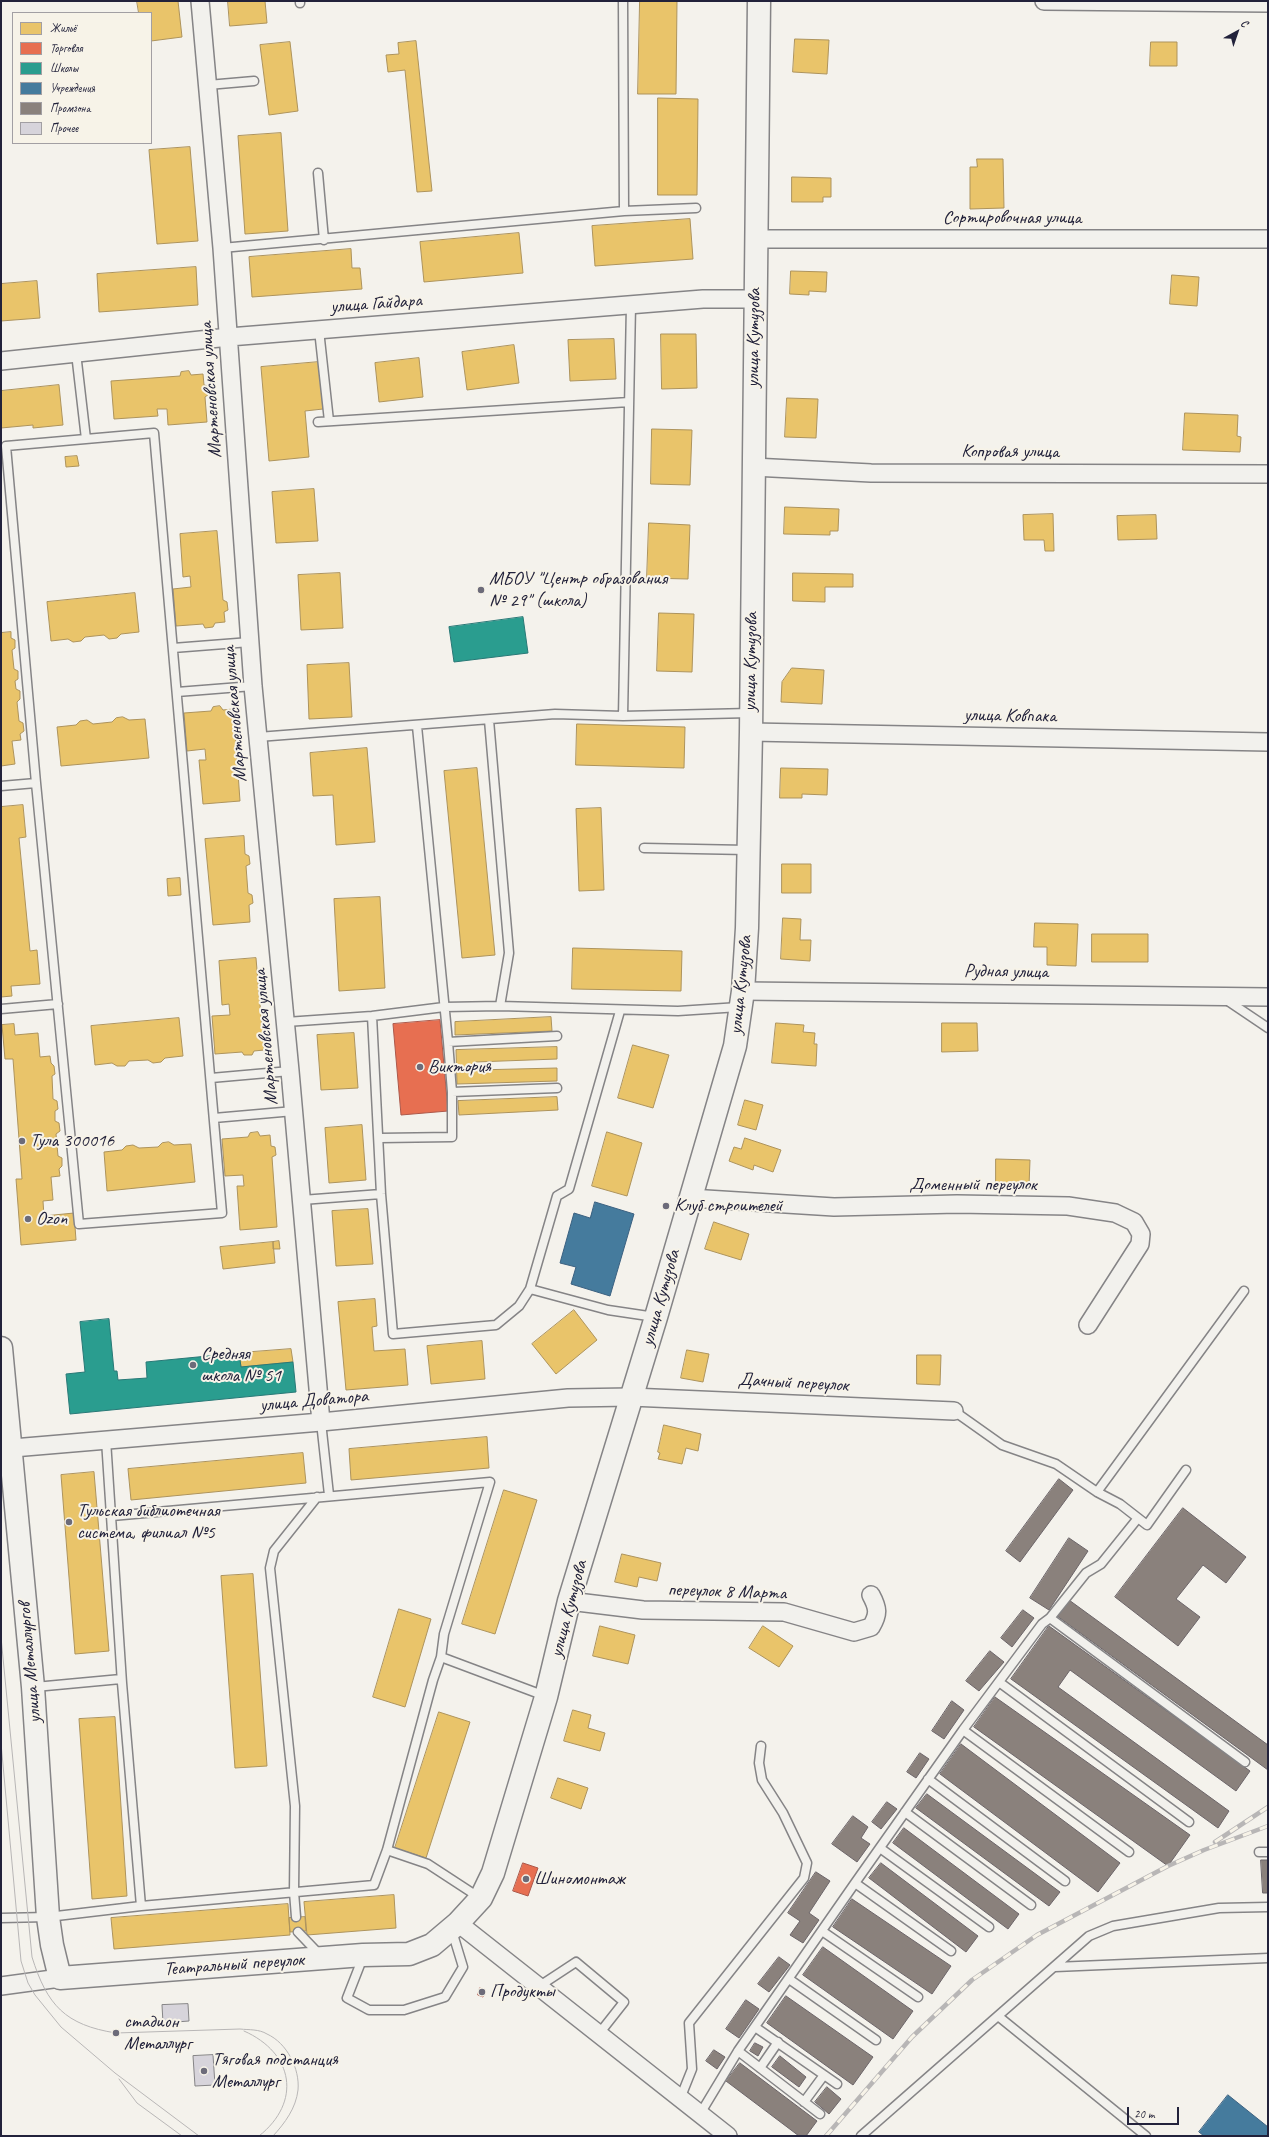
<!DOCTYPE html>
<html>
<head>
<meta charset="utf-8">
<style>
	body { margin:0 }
	#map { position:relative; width:1269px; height:2137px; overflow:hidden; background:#f4f2ec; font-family:Caveat,sans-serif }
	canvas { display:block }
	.frame { position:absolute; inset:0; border:2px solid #22223b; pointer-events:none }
	.legend { position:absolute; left:12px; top:12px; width:140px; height:132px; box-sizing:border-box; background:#f7f3e8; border:1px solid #a29fa3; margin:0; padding:5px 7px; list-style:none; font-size:12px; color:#22223b }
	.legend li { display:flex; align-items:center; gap:8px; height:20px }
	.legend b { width:20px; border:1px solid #a29fa3 }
	.north { position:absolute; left:1217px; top:12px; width:40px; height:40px; -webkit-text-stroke:3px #f7f3e8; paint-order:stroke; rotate:40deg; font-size:11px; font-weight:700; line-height:16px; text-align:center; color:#22223b }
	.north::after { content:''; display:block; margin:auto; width:14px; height:18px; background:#22223b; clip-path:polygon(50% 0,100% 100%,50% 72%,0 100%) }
	.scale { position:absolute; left:1127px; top:2107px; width:52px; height:18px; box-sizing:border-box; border:2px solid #22223b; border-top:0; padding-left:5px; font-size:12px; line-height:14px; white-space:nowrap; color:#22223b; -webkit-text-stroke:3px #f7f3e8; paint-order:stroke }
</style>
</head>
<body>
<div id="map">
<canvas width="1269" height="2137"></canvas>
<div class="frame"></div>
<ul class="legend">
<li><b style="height:11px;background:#e9c46a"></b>Жильё</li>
<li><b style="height:11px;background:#e76f51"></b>Торговля</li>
<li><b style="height:11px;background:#2a9d8f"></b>Школы</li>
<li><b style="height:11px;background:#457b9d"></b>Учреждения</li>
<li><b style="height:11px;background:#8a817c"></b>Промзона</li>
<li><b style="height:11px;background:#d7d4db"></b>Прочее</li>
</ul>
<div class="north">С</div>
<div class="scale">20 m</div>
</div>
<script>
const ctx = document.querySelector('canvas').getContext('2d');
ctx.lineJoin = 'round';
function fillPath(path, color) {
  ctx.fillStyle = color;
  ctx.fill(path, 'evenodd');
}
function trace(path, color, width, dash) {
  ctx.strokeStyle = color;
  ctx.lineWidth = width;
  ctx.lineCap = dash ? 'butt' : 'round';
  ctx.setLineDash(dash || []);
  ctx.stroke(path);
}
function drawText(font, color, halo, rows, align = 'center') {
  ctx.font = font + ' Caveat,sans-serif';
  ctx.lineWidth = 4;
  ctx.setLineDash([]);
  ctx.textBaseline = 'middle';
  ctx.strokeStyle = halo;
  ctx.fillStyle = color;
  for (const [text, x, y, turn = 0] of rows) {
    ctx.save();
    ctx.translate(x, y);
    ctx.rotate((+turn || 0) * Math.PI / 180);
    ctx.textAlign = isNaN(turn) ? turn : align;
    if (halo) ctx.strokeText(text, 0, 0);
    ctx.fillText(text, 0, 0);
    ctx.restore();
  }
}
const homes = new Path2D(`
	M137,1H178L182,37L151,41V13H139Z
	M228,1H265L267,23L230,26Z
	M640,1H677L676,94H638Z
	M795,39L829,40L827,74L793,72Z
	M416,41L432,191L417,192L405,70L388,72L386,55L399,54L398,43Z
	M290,42L298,111L269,115L260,45Z
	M1151,42H1177V66H1150Z
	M658,98L698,99L697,195H658Z
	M281,133L288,231L245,234L238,136Z
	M190,147L198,241L157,244L149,150Z
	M977,159H1003L1004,208L970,209V167H977Z
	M792,177L831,178V197H823V202H792Z
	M690,219L693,259L595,266L592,226Z
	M519,233L523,273L424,282L420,242Z
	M351,249L352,268H360L362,289L252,297L249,257Z
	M196,267L198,305L99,312L97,274Z
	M791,271L827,272L826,292L809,291V295L790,294Z
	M1172,275L1199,277L1197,306L1170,304Z
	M37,281L40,318L1,321V284Z
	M661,334H696L697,388L662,389Z
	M614,339L616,379L570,381L568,340Z
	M514,345L519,383L467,390L462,352Z
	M419,358L423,397L379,402L375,363Z
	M319,362L323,409L305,411L309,457L269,461L261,367Z
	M189,371L191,375L203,374L204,385L208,386L209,394L205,397L207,422L168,425L167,409H157L158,416L114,419L111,381L180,376L181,372Z
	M59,385L63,425L33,428V425L1,428V391Z
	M787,398L818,399L816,438L785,437Z
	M1185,413L1238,415L1237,436L1241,437L1240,452L1183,450Z
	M652,429L692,430L690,485L651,484Z
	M77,456L79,466L66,467L65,457Z
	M314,489L318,541L276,543L272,492Z
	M785,507L839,509L838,531H830V535L784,534Z
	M1053,514L1054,551H1045L1044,540H1024L1023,515Z
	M1156,515L1157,539L1118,540L1117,516Z
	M649,523L690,525L688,579L647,578Z
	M217,531L223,600L227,602L228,610L224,612L225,622L215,623L213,627L205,628L203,624L176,626L173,589L191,587L190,576L183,577L180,534Z
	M340,573L343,628L301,630L298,575Z
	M793,573L853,574V587H825V602L793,601Z
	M135,593L139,632L121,634L117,638L109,639L104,635L85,637L81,641L73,642L68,639L51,641L47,602Z
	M659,613L694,614L692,672L657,671Z
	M11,632V638L15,640V648L12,650L14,669L18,671V679L15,681L16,689L20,691V699L17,702L19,721L23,723L24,731L20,734L21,740L12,741L15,764L1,766V633Z
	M349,663L352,717L309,719L307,665Z
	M792,668L824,670L822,704L781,702L782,682Z
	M220,706L223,710L233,709L234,720L238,721V729L235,731L240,801L203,804L199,760H206L205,749L187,751L184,713L211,711L213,707Z
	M123,717L129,720L145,719L149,758L61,766L57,727L76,725L80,721L87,720L93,724L112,722L116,718Z
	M577,724L685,727L684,768L576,765Z
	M367,748L375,842L336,845L333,795L313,796L310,753Z
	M477,768L495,955L462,958L444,771Z
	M781,768L828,769L827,795L802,794V798H780Z
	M23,805L26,837L19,838L30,951L37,950L40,984L11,986L12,996L1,997V807Z
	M601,808L604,890L579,891L576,809Z
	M244,836L245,854L249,856L250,864L246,866L248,893L252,895L253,903L249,905L250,922L213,925L205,839Z
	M782,864H811V893H782Z
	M180,878L181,895L168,896L167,879Z
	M380,897L385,988L339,991L334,899Z
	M783,918L801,919L800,940H811L810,961L781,959Z
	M1035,923L1078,924L1076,966L1047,965V947H1034Z
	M1092,934H1148V962H1092Z
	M573,948L682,951L681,991L572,989Z
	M256,958L262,1028L266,1030V1037L263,1040L264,1050L254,1051L252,1055H244L242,1052L215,1054L212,1016L230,1015L229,1004L222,1005L219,961Z
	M551,1017L552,1031L455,1035V1022Z
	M179,1018L183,1056L165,1058L161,1062L153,1063L148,1060L129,1061L125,1066H117L112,1063L95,1065L91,1026Z
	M776,1023L804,1025L803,1032L815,1033L814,1044H817L816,1066L772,1063Z
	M942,1023H977L978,1051L942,1052Z
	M14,1024L15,1035L38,1033L40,1057L50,1056L51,1063L54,1066L55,1074L52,1076L53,1099L57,1101L58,1109L55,1111V1121L59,1123L60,1131L56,1134L58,1156L62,1158V1166L59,1169L60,1176L51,1177L53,1200L43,1201L44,1216L74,1213L76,1240L21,1245L16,1179H22L13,1059H5L2,1025Z
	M354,1033L358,1088L321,1090L317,1035Z
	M633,1045L669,1055L653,1108L618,1098Z
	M557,1047V1059L475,1062V1070L557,1068V1081L457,1084L456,1050Z
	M557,1097L558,1110L459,1115L458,1101Z
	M745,1100L763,1105L756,1130L738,1125Z
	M362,1125L366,1180L329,1183L325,1128Z
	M258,1132L260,1136L270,1135L271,1146L275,1147L276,1155L272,1157L277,1227L240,1230L237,1186H244L243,1175L225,1176L222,1139L248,1137L250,1133Z
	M607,1132L642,1143L627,1196L592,1186Z
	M745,1138L781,1150L773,1172L754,1165L753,1170L729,1161L734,1147L741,1149Z
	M169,1142L174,1145L191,1144L195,1182L107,1191L104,1152L122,1150L126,1146L133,1145L139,1148L158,1147L162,1143Z
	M996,1159L1030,1160L1029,1186L996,1184Z
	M368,1209L373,1264L336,1266L332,1211Z
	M714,1222L749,1234L741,1260L705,1249Z
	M279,1241L280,1249H273V1242Z
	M273,1242L275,1263L223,1269L220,1247Z
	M375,1299L377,1326L372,1327L374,1351L405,1349L408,1385L346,1390L338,1302Z
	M574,1310L597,1340L556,1374L532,1344Z
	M482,1341L485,1379L431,1384L427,1346Z
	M291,1349L293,1362L241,1367L239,1353Z
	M687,1350L709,1354L703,1382L681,1378Z
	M917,1355H941L940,1385L917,1384Z
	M664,1425L701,1434L698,1451L686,1448L682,1464L658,1459L660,1453L658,1452Z
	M487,1437L489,1468L351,1480L349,1449Z
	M303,1453L306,1483L131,1500L128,1469Z
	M94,1472L109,1651L75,1654L61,1475Z
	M504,1490L537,1500L495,1634L462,1624Z
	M622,1554L661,1563L657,1581L639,1577L637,1587L615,1582Z
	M253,1574L267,1766L235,1768L221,1576Z
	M399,1609L431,1619L405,1707L373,1697Z
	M600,1626L635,1635L628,1664L593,1656Z
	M763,1626L793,1646L779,1667L749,1648Z
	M573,1710L591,1715L588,1728L605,1733L600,1751L564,1741Z
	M439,1712L470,1722L426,1858L395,1848Z
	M115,1717L127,1896L92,1899L79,1719Z
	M558,1778L588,1788L581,1809L551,1798Z
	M394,1895L396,1928L307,1935L304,1902Z
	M288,1904L290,1935L114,1949L111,1918Z
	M305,1917L306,1931L290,1932L289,1918Z`);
const shops = new Path2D(`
	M440,1020L448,1111L401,1115L393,1024Z
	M523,1863L538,1868L528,1896L513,1891Z
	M480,1988L485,1990L483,1997L478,1995Z`);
const schools = new Path2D(`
	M523,617L528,653L454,662L449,627Z
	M109,1319L114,1371H117L118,1380L147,1378L146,1362L239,1353L241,1367L293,1362L296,1392L70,1414L66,1374L85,1372L80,1322Z`);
const public = new Path2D(`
	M595,1202L634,1214L610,1296L571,1284L576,1267L560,1263L574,1213L590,1218Z
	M1228,2095L1268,2127V2136H1204L1199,2132Z`);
const industry = new Path2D(`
	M1059,1479L1073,1490L1020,1562L1006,1551Z
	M1183,1508L1246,1557L1226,1583L1203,1565L1176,1599L1200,1617L1178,1646L1115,1597Z
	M1069,1538L1088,1551L1049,1610L1030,1598Z
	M1069,1600L1268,1745V1770L1057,1616Z
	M1023,1610L1034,1618L1012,1647L1001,1638Z
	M1049,1626L1250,1771L1236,1791L1070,1670L1058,1687L1229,1811L1218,1828L1011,1679Z
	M990,1651L1004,1662L979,1691L966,1681Z
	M995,1697L1190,1835L1168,1866L974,1727Z
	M952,1701L964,1710L944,1739L932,1731Z
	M961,1744L1120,1863L1098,1892L940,1774Z
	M920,1753L929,1759L916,1778L907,1772Z
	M927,1794L1060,1892L1049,1906L916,1808Z
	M887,1802L897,1809L881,1829L872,1822Z
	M853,1816L868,1827L861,1838L870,1844L857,1862L832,1844Z
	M904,1828L1019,1914L1008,1929L893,1843Z
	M1261,1860H1268V1893H1263Z
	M881,1863L978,1936L966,1952L869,1878Z
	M816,1872L830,1881L809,1913L819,1920L803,1943L790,1935L800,1921L788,1913Z
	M852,1899L951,1966L932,1994L833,1927Z
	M823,1947L913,2011L893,2039L803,1975Z
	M779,1957L790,1965L769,1992L758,1984Z
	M786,1996L873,2057L853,2085L767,2023Z
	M746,2000L759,2009L739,2038L726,2029Z
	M755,2043L763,2047L758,2056L750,2051Z
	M714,2050L725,2057L717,2069L706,2061Z
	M780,2056L806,2077L799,2087L772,2067Z
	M740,2063L817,2121L806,2136H799L726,2081Z
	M827,2087L841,2099L829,2114L815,2102Z`);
const building = new Path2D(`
	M188,2004L189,2021L163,2023L162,2005Z
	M213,2055L215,2085L195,2086L193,2056Z`);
const service = new Path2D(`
	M300,1V3
	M623,1L624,211
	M208,85L254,81
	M318,173L324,240
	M222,248L624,211L696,208
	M319,330L329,421
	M76,353L86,439
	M318,422L629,402
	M154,433L222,1213L79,1224L36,783L6,446Z
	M173,648L250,642
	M177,692L253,686
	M623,716L631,305
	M489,720L509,953L500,1006
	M258,737L555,714L623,716L750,713
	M1,786L36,783
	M644,848L747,850
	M1225,999L1268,1028
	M1,1009L58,1004
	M372,1016L381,1194L393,1334L496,1325L519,1306L530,1289L557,1196L569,1189L620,1011
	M286,1022L372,1016L444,1007L500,1006L678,1011L739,1007
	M448,1042L557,1036
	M211,1078L290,1071
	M452,1092L557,1088
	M214,1118L294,1111
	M380,1138L452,1137V1092L448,1042L417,726
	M302,1200L381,1194
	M530,1289L608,1310L655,1317
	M954,1411L1002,1445L1056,1464L1097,1492L1120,1504L1147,1525L1186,1470
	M321,1422L329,1495
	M106,1440L122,1683L141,1906
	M1097,1492L1244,1291
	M1050,1618L1245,1762
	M441,1657L545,1696
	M999,1682L1189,1822
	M35,1687L121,1679
	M963,1730L1129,1852
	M928,1779L1065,1881
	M905,1812L1031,1905
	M880,1848L989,1927
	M387,1850L428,1864L480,1898
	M1259,1852H1268
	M855,1883L951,1951
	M296,1917L294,1892L295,1806L270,1568L274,1551L317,1497
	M1,1918L48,1917L141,1906L374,1885L387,1850L433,1680L441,1657L444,1634L490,1482L112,1516
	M822,1931L918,1997
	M298,1932L320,1955
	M363,1957L347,1998L369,2010H404L445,1997L463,1967L452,1931
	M1055,1967L1268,1958
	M789,1979L876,2040
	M538,1987L576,1962L624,2002L598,2035
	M998,2016L1146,2136
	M755,2027L837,2084
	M738,2051L820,2114
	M760,2068L778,2042
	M680,2099L692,2069L689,2023L804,1878L807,1863L783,1813L762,1780L759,1763L761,1746
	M804,2102L824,2075
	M700,2114L738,2051L855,1883L963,1730L1042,1624L1050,1618L1086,1573L1101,1564L1138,1518
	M861,2136L1089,1936L1113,1926L1219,1908L1268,1907`);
const minor = new Path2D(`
	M200,1L222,248L253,686L290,1071L321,1422
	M1044,1L1268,3
	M756,239H1268
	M1,361L229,337L703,299H755
	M753,467L871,473L1268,474
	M751,732L1268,742
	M743,991L1268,997
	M690,1198L834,1207L957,1204L1068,1206L1115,1213L1134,1222L1141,1234L1140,1244L1088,1325
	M1,1449L321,1422L568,1398L631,1397L954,1411
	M569,1601L643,1610L784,1612L854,1632L871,1627C879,1614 878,1608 871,1595
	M458,1923L728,2136
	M1,1986L60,1978`);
const secondary = new Path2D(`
	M1,1348L33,1687L48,1917L52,1945L60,1978L363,1955L409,1954L432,1945L458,1923L481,1898L493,1873L546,1697L569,1601L656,1317L735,1046L743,991L747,928L751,732L759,1`);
const tram = new Path2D(`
	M1,1637L32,1957C47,2005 65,2025 116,2033L240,2029C249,2030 259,2029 267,2034C287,2043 300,2069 298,2090C296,2108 285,2123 273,2136
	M1,1743L21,1961L28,1983L35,1995L61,2027L115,2073L199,2136
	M244,2031C294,2053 302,2102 259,2136
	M119,2079L137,2103L182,2136`);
const rail = new Path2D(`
	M1215,1842L1268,1807
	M826,2136L912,2037L972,1980L1037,1935L1168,1866L1204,1850L1268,1826`);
const markers = [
	[481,590,4,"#6c6b79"],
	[420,1067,4,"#6c6b79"],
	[22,1141,4,"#6c6b79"],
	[666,1206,4,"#6c6b79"],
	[28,1219,4,"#6c6b79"],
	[193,1365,4,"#6c6b79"],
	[69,1522,4,"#6c6b79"],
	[526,1879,4,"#6c6b79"],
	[482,1992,4,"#6c6b79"],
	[116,2033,4,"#6c6b79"],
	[204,2071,4,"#6c6b79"]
];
const streetNames = [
	["Сортировочная улица",1012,218],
	["улица Гайдара",376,304,-4],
	["улица Кутузова",754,338,-89],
	["Мартеновская улица",211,390,-94],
	["Копровая улица",1010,452],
	["улица Кутузова",751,662,-89],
	["Мартеновская улица",235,714,-95],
	["улица Ковпака",1010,716,1],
	["Рудная улица",1006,972,1],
	["улица Кутузова",741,985,-84],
	["Мартеновская улица",266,1037,-95],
	["Доменный переулок",973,1185],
	["улица Кутузова",661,1298,-74],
	["Дачный переулок",793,1383,3],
	["улица Доватора",314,1401,-5],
	["переулок 8 Марта",727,1592,2],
	["улица Кутузова",569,1609,-75],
	["улица Металлургов",30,1663,-95],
	["Театральный переулок",234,1965,-4]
];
const poiNames = [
	["МБОУ \"Центр образования",489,579],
	["№ 29\" (школа)",489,601],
	["Виктория",428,1067],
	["Тула 300016",30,1141],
	["Клуб строителей",674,1206],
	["Ozon",36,1219],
	["Средняя",201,1354],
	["школа № 51",201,1376],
	["Тульская библиотечная",77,1511],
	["система, филиал №5",77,1533],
	["Шиномонтаж",534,1879],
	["Продукты",490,1992],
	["cтадион",124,2022],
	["Металлург",124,2044],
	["Тяговая подстанция",212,2060],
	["Металлург",212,2082]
];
fillPath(homes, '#e9c46a');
trace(homes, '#ad935c', 1);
fillPath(shops, '#e76f51');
trace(shops, '#ac584a', 1);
fillPath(schools, '#2a9d8f');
trace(schools, '#287876', 1);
fillPath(public, '#457b9d');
trace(public, '#3a6080', 1);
fillPath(industry, '#8a817c');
trace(industry, '#6b6468', 1);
fillPath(building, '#d7d4db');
trace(building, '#858486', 1);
trace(service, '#858486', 11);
trace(minor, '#858486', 20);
trace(secondary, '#858486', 25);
trace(service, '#f2f1ed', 8);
trace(minor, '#f2f1ed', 17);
trace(secondary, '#f2f1ed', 22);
trace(tram, '#b8b6b6', 1);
trace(rail, '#b8b6b6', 4.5);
trace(rail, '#f7f3e8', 3, [9]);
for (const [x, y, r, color] of markers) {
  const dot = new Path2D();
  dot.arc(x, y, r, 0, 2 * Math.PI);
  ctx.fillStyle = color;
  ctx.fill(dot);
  trace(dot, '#f7f3e8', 1.5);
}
drawText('19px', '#22223b', '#f7f3e8', streetNames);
drawText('19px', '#22223b', '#f7f3e8', poiNames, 'left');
</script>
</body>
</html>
